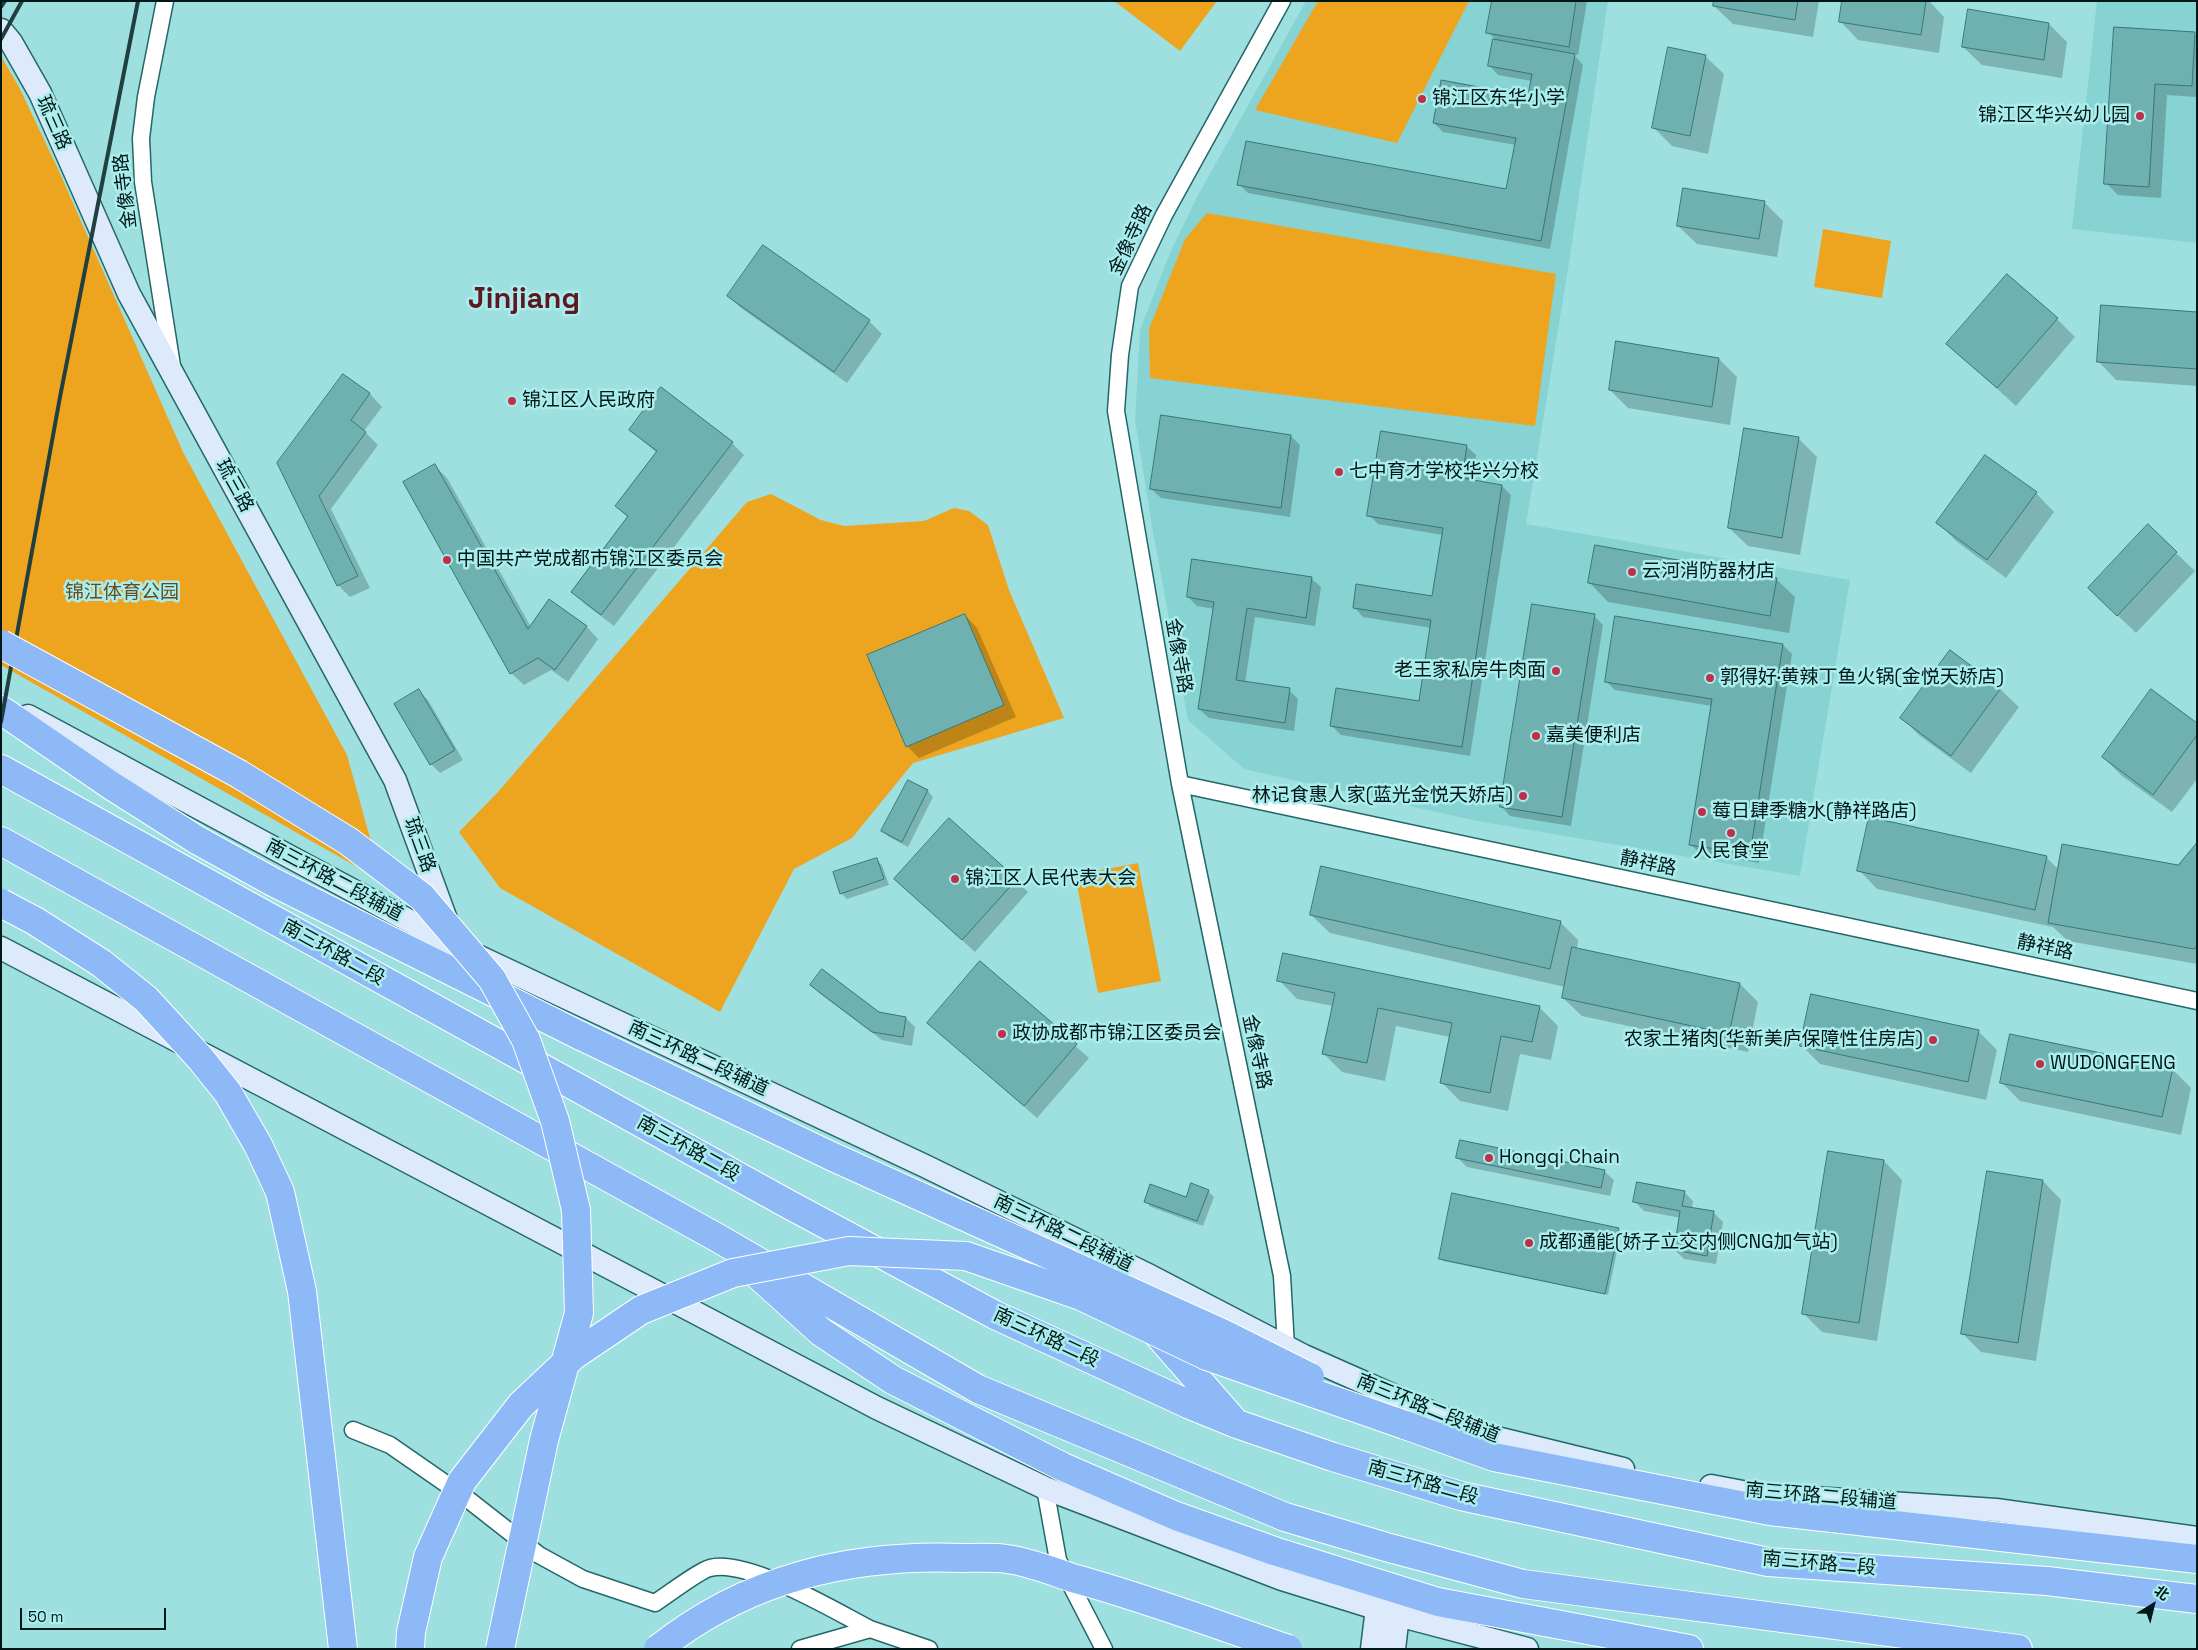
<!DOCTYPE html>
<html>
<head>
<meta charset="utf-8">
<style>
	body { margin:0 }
	#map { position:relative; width:2198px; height:1650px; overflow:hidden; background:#9ee0e0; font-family:"Space Grotesk","Noto Sans SC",sans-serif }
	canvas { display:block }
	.frame { position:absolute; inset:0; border:2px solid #001718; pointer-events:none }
	.north { position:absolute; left:2128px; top:1580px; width:50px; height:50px; -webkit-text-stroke:4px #abeded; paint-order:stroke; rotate:36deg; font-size:14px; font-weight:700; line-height:20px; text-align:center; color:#001718 }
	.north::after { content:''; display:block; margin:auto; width:18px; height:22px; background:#001718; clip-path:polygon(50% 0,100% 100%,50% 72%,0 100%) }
	.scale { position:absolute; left:20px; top:1608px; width:146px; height:22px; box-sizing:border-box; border:2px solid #001718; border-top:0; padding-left:6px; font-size:15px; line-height:18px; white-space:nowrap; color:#001718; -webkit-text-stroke:4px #abeded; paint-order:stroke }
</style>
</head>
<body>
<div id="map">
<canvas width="2198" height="1650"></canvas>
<div class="frame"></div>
<div class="north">北</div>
<div class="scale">50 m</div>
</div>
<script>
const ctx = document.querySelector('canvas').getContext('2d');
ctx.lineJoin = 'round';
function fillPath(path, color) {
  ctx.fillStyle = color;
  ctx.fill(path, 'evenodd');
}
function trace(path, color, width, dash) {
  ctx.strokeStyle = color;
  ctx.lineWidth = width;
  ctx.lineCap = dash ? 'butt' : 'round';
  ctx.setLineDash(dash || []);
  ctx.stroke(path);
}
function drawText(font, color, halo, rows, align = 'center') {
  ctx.font = font + ' "Space Grotesk","Noto Sans SC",sans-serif';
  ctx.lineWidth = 5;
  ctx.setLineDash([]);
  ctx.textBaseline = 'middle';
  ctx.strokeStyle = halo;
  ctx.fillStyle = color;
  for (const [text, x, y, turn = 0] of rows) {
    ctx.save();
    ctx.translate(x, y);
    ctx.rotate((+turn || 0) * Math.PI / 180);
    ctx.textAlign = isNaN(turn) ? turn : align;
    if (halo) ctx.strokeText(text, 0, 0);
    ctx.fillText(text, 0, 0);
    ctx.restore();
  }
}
const built = new Path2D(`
	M1306,1H1608L1569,263L1526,524L1850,580L1800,876L1477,821L1244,769L1188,720L1153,532L1135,420L1140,330L1170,253L1197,197Z
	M2097,1H2181L2197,3V243L2072,229Z`);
const green = new Path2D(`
	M1114,1H1217L1180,51Z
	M1318,1H1469L1397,143L1255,110Z
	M1,56L19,87L58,169L183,452L347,755L382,881L1,665Z
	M1207,213L1556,274L1535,426L1150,378L1149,329L1185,239Z
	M1823,229L1891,241L1882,298L1814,287Z
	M771,494L821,520L844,526L924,521L954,508L969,511L988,525L1009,590L1064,718L913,763L852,838L794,869L720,1012L500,888L459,832L498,792L747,502Z
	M1138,863L1161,981L1098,993L1075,875Z`);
const shadow = new Path2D(`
	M1493,1H1587L1578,55L1573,54L1583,65L1550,249L1248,193L1239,184L1507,191L1516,145L1443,132L1434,123L1529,98L1532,81L1498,75L1489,65L1497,41L1488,32Z
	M1715,1H1819L1813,37L1733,24L1714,6Z
	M1843,1H1929L1944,17L1939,53L1858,40L1840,21Z
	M2049,24L2067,42L2062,78L1982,65L1963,47Z
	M2115,29L2195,34L2197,36V97L2167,95L2161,198L2118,195L2106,183Z
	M1705,56L1724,74L1708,154L1672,146L1654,128Z
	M1764,202L1783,221L1777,257L1697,244L1678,226Z
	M763,246L869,321L882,334L847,383L741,308L728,296Z
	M2197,314V386L2116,380L2098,361Z
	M2057,319L2075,337L2016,406L1948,344Z
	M1719,359L1737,377L1730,425L1628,408L1610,390Z
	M343,375L370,394L382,407L364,431L378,445L331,509L370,588L350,597L338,585L278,463Z
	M630,430L732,443L744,455L614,626L585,604L573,591L628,518L616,506L657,453Z
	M1291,436L1300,445L1290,517L1161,498L1151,489Z
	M1798,438L1817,457L1800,555L1748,546L1729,528Z
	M1466,446L1476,455L1472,481L1502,486L1511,495L1470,756L1341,735L1332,726L1420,702L1432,628L1363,617L1354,607L1433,598L1443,535L1378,524L1369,515Z
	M435,466L447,478L531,627L586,626L598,639L568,682L551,670L524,685L511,673Z
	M2036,493L2054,512L2006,578L1956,541L1938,523Z
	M2176,553L2195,571L2136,633L2108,606Z
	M1311,578L1321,587L1315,626L1255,617L1245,683L1289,690L1298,699L1294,731L1209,718L1199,709L1215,609L1197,606L1188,597Z
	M1776,579L1795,597L1789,633L1608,602L1590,583Z
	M965,615L977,628L1016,717L919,758L907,746Z
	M1594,616L1603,625L1571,826L1510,816L1501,806Z
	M1616,617L1783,645L1792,654L1759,863L1700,853L1690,844L1712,706L1615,690L1606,681Z
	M2000,689L2019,707L1971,773L1920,736L1902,718Z
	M419,691L428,700L463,760L440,773L431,764Z
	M2197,724V779L2172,812L2122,776L2103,757Z
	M908,781L928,791L933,797L908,847L889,837L883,831Z
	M2197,845V964L2068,941L2053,927L1877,889L1859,870L2046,857L2059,870L2179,866Z
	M876,859L882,865L889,885L847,899L841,893Z
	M1016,880L1028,892L975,952L908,891Z
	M1311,915L1560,922L1578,940L1577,949L1740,984L1758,1002L1748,1052L1582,1016L1563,998L1565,987L1330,933Z
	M980,963L1089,1058L1037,1118L929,1023Z
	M1279,980L1539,1007L1558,1026L1551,1060L1520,1054L1508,1111L1460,1101L1441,1082L1450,1037L1396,1026L1385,1081L1342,1072L1324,1054L1333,1006L1297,999Z
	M811,985L879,1013L906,1018L915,1027L912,1046L882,1040L820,994Z
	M1978,1031L1997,1050L1986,1100L1820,1064L1801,1045Z
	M2172,1069L2191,1088L2181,1135L2020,1101L2001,1082Z
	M1458,1158L1604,1171L1614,1180L1610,1196L1467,1167Z
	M1884,1161L1902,1180L1877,1341L1822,1332L1804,1314Z
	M2043,1181L2061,1200L2036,1361L1981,1352L1963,1334Z
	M1208,1191L1214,1197L1203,1226L1151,1207L1145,1201L1186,1199Z
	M1684,1192L1693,1201L1692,1209L1714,1213L1723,1222L1716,1264L1684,1259L1675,1250L1681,1218L1644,1211L1635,1202Z
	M1618,1229L1621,1232L1608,1295L1443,1261L1440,1258Z`);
const building = new Path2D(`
	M1492,1H1576L1569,47L1486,33Z
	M1714,1H1798L1795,20L1713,6Z
	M1842,1H1926L1921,35L1839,22Z
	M1968,9L2049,23L2044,60L1962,47Z
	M2114,27L2195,32L2192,86L2155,84L2149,187L2104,184Z
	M1493,39L1575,54L1541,241L1237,185L1246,141L1506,189L1516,138L1433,123L1441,80L1528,96L1532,74L1488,66Z
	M1668,47L1706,55L1690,136L1652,128Z
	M1683,188L1765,201L1759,239L1677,226Z
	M763,245L870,320L834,372L727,296Z
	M2007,274L2058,318L1997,388L1946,344Z
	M2101,305L2197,312V369L2097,362Z
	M1616,341L1719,358L1712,407L1609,390Z
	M343,374L370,393L351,420L366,432L319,496L358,576L337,586L277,463Z
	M661,387L733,442L601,615L571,592L628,516L615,506L657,451L629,430Z
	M1161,415L1291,435L1281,508L1150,489Z
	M1744,428L1799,437L1782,538L1728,528Z
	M1381,431L1467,445L1462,478L1502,485L1462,747L1330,726L1336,688L1419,701L1431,620L1353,608L1356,584L1432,596L1443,528L1367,516Z
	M1985,455L2037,492L1987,560L1936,523Z
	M435,464L528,629L549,599L587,626L555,670L538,658L510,674L403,482Z
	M2148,524L2177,552L2117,616L2088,588Z
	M1595,545L1777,578L1770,616L1588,583Z
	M1192,559L1312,577L1306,618L1247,608L1236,680L1290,688L1285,723L1198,709L1214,602L1187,597Z
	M1532,604L1595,614L1562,817L1500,807Z
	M965,614L1004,705L906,747L867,655Z
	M1615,616L1783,644L1750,854L1689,845L1712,699L1605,682Z
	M1950,650L2001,688L1951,756L1900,718Z
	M419,689L455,750L430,765L394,704Z
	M2151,689L2197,723V735L2153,795L2102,757Z
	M908,780L928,790L902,842L881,831Z
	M1869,817L2047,856L2035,910L1857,871Z
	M949,818L1017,879L962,940L894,879Z
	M2197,843V946L2194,949L2048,923L2062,844L2178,865Z
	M877,858L884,879L840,894L833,872Z
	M1321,866L1561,921L1550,969L1310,915Z
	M1572,947L1740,983L1729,1034L1562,998Z
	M1283,953L1540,1006L1532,1042L1501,1036L1490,1093L1440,1083L1452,1023L1378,1008L1367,1063L1322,1054L1335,993L1277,981Z
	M980,961L1077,1044L1024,1106L927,1023Z
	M822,969L879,1012L906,1017L903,1037L872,1032L810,985Z
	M1811,994L1979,1030L1968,1082L1800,1046Z
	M2010,1034L2173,1068L2162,1117L2000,1083Z
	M1460,1140L1605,1170L1601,1188L1456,1158Z
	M1828,1151L1884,1160L1859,1323L1802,1314Z
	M1987,1171L2043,1180L2018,1343L1961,1334Z
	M1637,1182L1685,1191L1682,1206L1714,1211L1707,1256L1674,1250L1680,1211L1633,1202Z
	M1191,1183L1209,1190L1197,1221L1144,1202L1150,1184L1186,1197Z
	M1452,1193L1619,1228L1605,1294L1439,1259Z`);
const street = new Path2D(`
	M165,1L146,97L141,138L143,182L172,366
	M1282,1L1164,215L1130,286L1120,355L1116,411L1180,784L1282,1276L1286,1347
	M1180,784L2197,1001
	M353,1430L390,1445L465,1497L539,1555L583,1579L655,1603C666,1596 700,1570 710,1568C747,1558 835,1611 870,1629
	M1045,1488L1058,1560L1104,1649
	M800,1649L870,1629L929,1649`);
const secondary = new Path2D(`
	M1,30L11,42L40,93L129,294L395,780L447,922
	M28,716L456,946L925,1166L1150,1276L1304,1356L1480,1434L1623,1469
	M1,948L877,1408L1045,1488L1282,1579L1398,1615L1527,1649
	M1711,1486L1753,1494L1996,1510L2197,1538
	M1372,1649L1377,1608
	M1394,1649L1398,1615`);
const highway = new Path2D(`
	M1,710L112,786L197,840L273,882L583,1037
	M1,769L788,1204L995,1315L1188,1404L1237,1424L1333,1457L1461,1496L1768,1562L2047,1581L2197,1599
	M1,841L716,1237L978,1389L1285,1517L1386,1547L1523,1584L2018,1649
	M758,1275L821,1332L893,1380L1063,1467L1176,1516L1274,1551L1438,1602L1689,1649
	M1155,1331L1232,1419
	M1405,1425L1494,1457L1770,1511L2197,1559`);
const rail = new Path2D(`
	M1,7L5,1
	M1,39L22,1
	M1,722L60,397L138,1`);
const highwayBridge = new Path2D(`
	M1,644L239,774L348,841L422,897L492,979L526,1040L555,1121L576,1210L579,1313L544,1440L500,1649
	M1,903L35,921L101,963L146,999L200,1058L228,1093L258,1145L280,1192L302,1291L343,1649
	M583,1037L831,1156L1224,1334L1310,1377
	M410,1649L411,1632L428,1557L462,1481L521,1405L573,1356L641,1310L733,1273L849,1251L966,1256L1081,1296L1207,1356L1405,1425
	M658,1649C747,1578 850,1554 962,1558C977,1558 993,1557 1007,1559C1030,1562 1054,1572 1076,1579C1148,1599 1218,1625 1288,1649`);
const markers = [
	[1422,99,5,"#c02f49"],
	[2140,116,5,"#c02f49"],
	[512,401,5,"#c02f49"],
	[1339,472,5,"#c02f49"],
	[447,560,5,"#c02f49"],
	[1632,572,5,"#c02f49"],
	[1556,671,5,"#c02f49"],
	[1710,678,5,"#c02f49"],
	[1536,736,5,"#c02f49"],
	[1523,796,5,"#c02f49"],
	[1702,812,5,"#c02f49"],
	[1731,833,5,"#c02f49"],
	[955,879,5,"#c02f49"],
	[1002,1034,5,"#c02f49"],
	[1933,1040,5,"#c02f49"],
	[2040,1064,5,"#c02f49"],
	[1489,1158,5,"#c02f49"],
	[1529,1243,5,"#c02f49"]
];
const poiNames = [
	["锦江区东华小学",1432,99],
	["锦江区华兴幼儿园",2130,116,"right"],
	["锦江区人民政府",522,401],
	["七中育才学校华兴分校",1349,472],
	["中国共产党成都市锦江区委员会",457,560],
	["云河消防器材店",1642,572],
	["老王家私房牛肉面",1546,671,"right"],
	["郭得好·黄辣丁鱼火锅(金悦天娇店)",1720,678],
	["嘉美便利店",1546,736],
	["林记食惠人家(蓝光金悦天娇店)",1513,796,"right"],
	["莓日肆季糖水(静祥路店)",1712,812],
	["人民食堂",1731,852,"center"],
	["锦江区人民代表大会",965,879],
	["政协成都市锦江区委员会",1012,1034],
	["农家土猪肉(华新美庐保障性住房店)",1923,1040,"right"],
	["WUDONGFENG",2050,1064],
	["Hongqi Chain",1499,1158],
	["成都通能(娇子立交内侧CNG加气站)",1539,1243]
];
const streetNames = [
	["琉三路",53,123,66],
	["金像寺路",126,191,-97],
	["金像寺路",1131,240,-65],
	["琉三路",234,486,61],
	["金像寺路",1178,656,80],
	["琉三路",419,845,70],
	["静祥路",1648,864,12],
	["南三环路二段辅道",334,881,28],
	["静祥路",2045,948,12],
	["南三环路二段",333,953,29],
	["金像寺路",1256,1052,78],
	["南三环路二段辅道",698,1059,25],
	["南三环路二段",688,1149,29],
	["南三环路二段辅道",1063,1234,26],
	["南三环路二段",1046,1338,25],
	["南三环路二段辅道",1428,1409,22],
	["南三环路二段",1423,1483,16],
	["南三环路二段辅道",1821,1497,5],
	["南三环路二段",1819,1564,5]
];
const parkNames = [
	["锦江体育公园",122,593]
];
const townNames = [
	["Jinjiang",524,300]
];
fillPath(built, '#87d2d2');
fillPath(green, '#eda51f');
fillPath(shadow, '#0003');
fillPath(building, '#6fb0b0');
trace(building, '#367878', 1);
trace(street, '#246768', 19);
trace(secondary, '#246768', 25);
trace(highway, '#fff', 30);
trace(street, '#fff', 16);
trace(secondary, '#ddeafc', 22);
trace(highway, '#8db9f6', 28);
trace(rail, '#203f40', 4);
trace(highwayBridge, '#fff', 30, []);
trace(highwayBridge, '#8db9f6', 28);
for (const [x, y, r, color] of markers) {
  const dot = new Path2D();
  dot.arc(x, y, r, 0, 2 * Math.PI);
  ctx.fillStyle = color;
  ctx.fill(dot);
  trace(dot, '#abeded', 2);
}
drawText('19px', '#001718', '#abeded', poiNames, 'left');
drawText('19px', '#001718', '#abeded', streetNames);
drawText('19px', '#694a19', '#abeded', parkNames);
drawText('bold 29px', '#5d1822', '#abeded', townNames);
</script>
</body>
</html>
